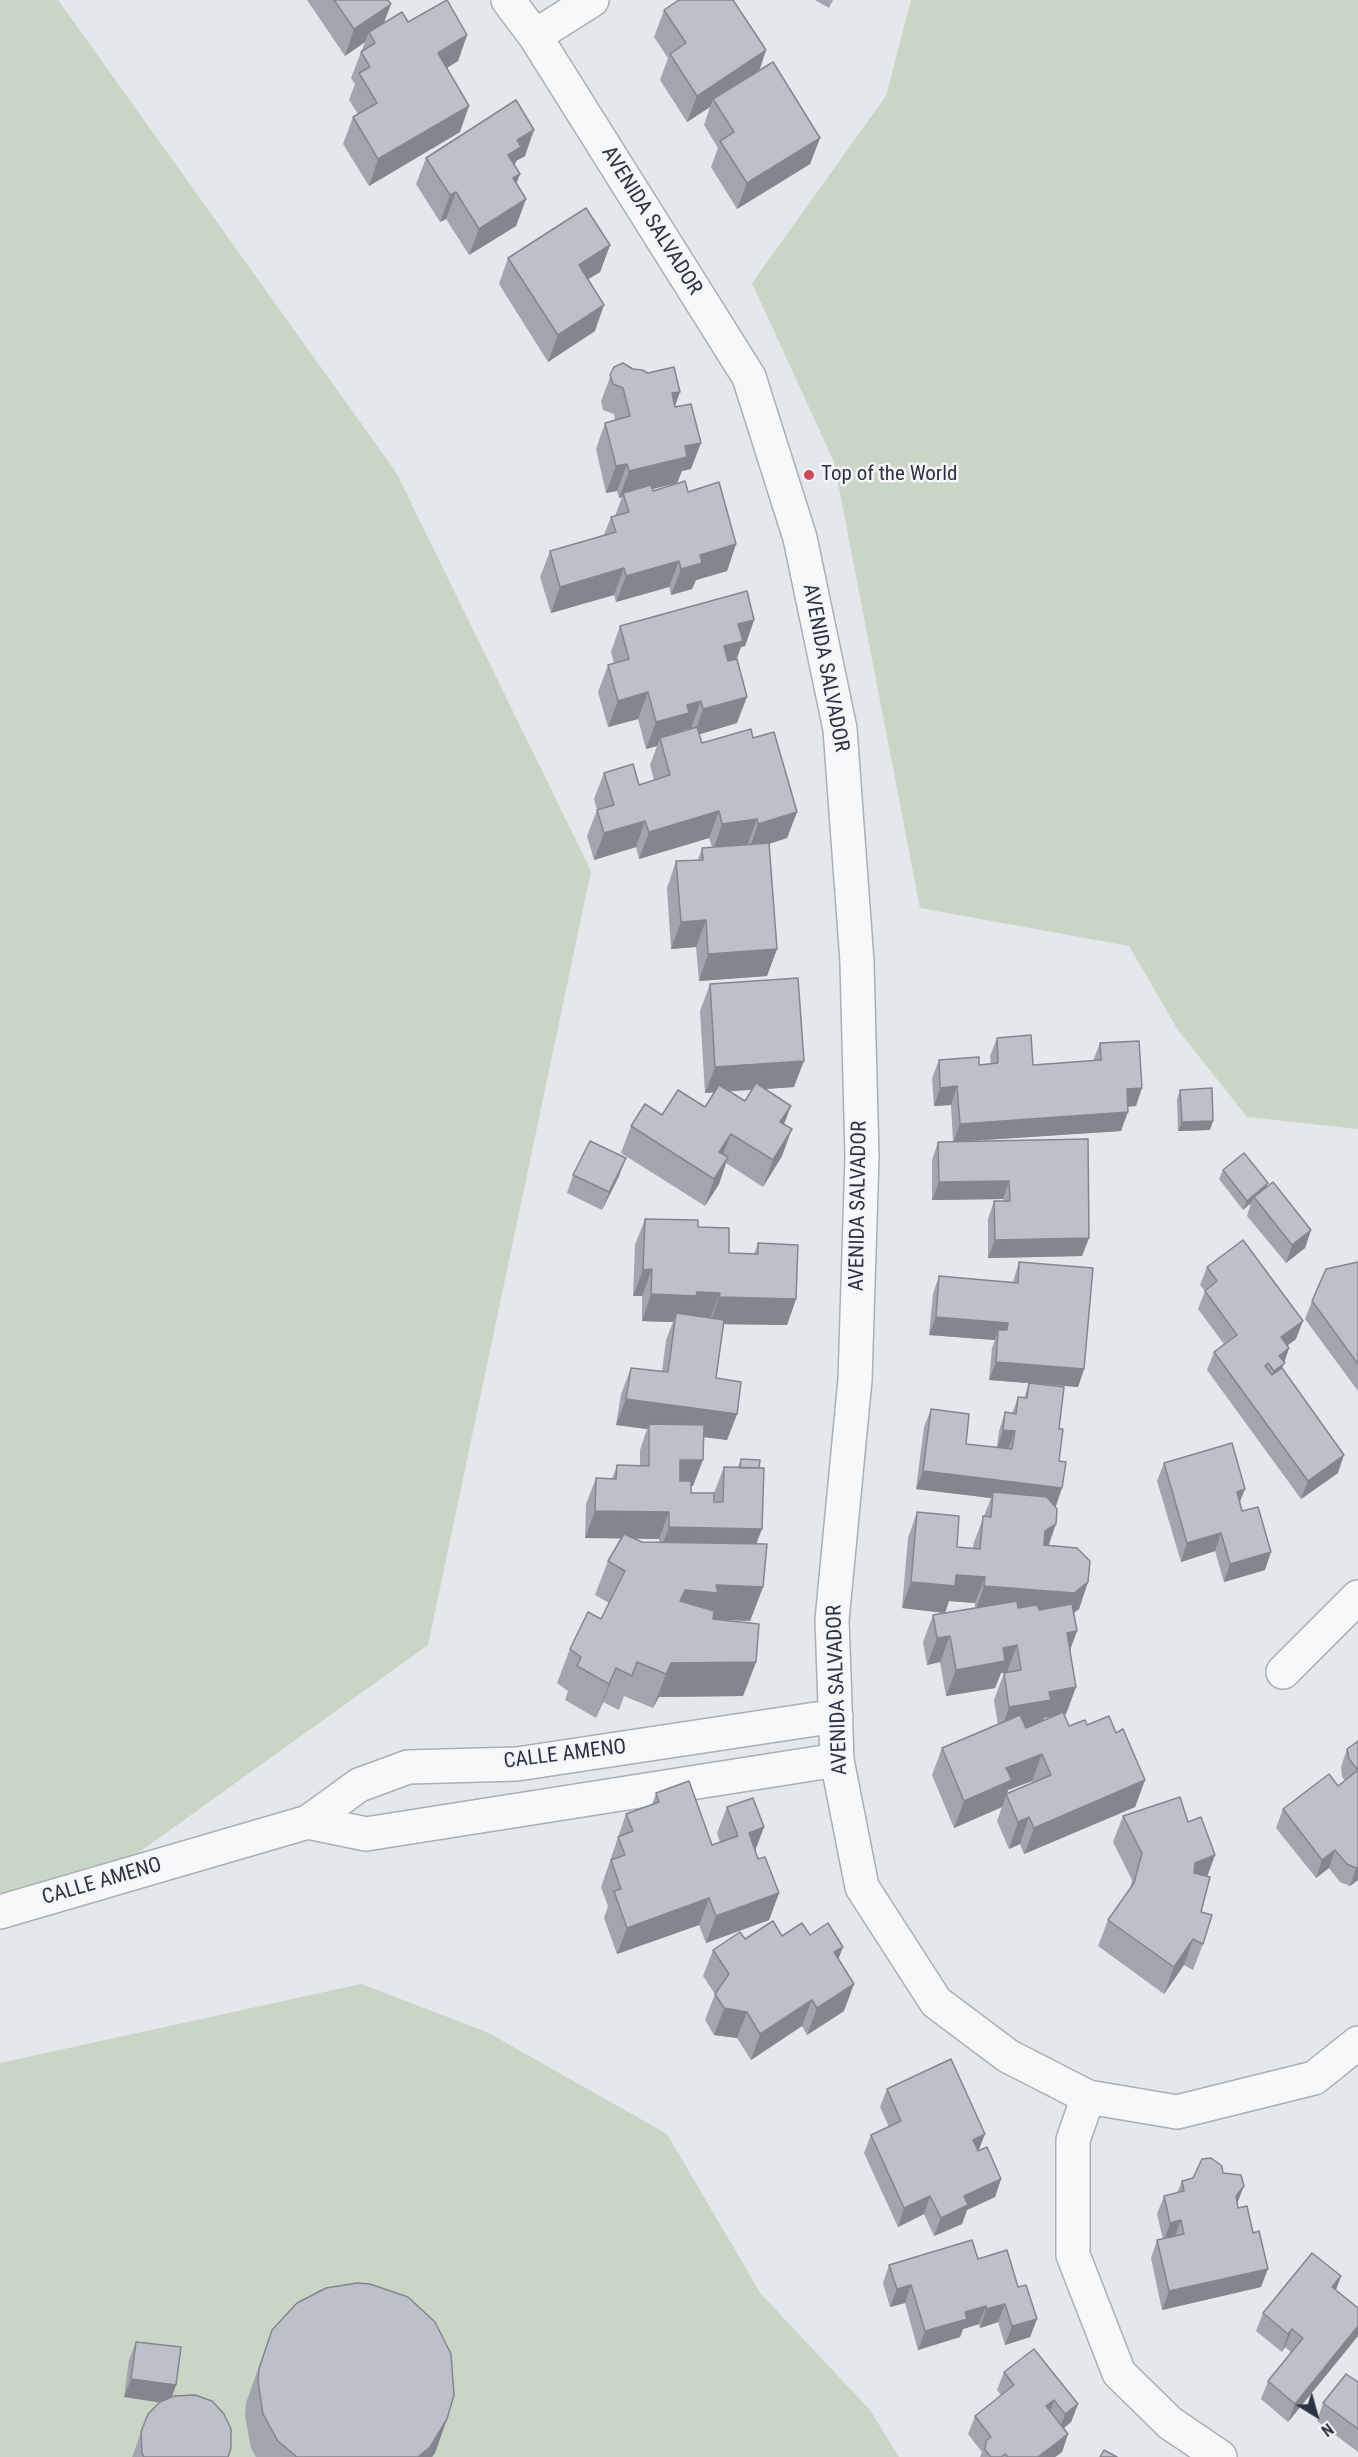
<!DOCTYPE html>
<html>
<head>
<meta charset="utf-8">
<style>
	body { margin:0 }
	#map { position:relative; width:1358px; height:2457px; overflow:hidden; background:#e4e7ec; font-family:"Roboto Condensed",sans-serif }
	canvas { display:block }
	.north { position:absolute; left:1286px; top:2385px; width:60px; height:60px; -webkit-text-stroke:4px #f4f6f9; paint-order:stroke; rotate:143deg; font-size:16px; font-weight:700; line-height:24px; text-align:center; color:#2b3445 }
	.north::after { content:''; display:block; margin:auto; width:21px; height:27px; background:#2b3445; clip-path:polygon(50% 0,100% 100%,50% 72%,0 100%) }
</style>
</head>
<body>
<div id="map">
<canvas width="1358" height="2457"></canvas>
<div class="north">N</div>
</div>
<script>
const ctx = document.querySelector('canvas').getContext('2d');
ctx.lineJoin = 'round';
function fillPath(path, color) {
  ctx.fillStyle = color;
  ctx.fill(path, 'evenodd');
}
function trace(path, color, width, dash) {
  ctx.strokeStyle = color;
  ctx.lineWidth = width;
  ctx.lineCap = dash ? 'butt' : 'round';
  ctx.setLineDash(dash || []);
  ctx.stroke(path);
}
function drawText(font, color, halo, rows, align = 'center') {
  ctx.font = font + ' "Roboto Condensed",sans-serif';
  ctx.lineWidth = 5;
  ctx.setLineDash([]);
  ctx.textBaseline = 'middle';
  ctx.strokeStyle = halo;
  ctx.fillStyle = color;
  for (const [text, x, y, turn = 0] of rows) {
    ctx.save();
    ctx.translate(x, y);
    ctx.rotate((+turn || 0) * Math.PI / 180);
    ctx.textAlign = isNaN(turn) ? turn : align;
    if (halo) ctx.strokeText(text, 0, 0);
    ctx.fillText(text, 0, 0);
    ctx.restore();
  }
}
const green = new Path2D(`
	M0,0H58L396,472L591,871L428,1645L53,1914L0,1905Z
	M911,0H1358V1129L1247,1117L1178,1030L1129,946L920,908L834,462L752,283L886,96Z
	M361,1984L487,2032L667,2134L761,2294L870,2410L899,2457H0V2063Z`);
const minor = new Path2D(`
	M508,0L535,36L749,377L800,538L840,729L857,962L862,1157L855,1380L832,1620L837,1760L862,1887L936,2002L1008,2056L1088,2097L1177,2112L1314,2078L1358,2043
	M535,36L592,0
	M1283,1672L1358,1597
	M308,1822L366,1834L837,1760
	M0,1912L308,1822L359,1785L408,1767L517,1764L836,1716
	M1088,2097L1073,2140V2255L1119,2373L1170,2423L1220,2457`);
const wall = new Path2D(`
	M307,0H388L391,4L384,22H408L467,35L458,61L447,68L460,132L369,186L343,144L353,117L358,114L349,100L355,84L351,78L365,42L345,56Z
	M815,0H833L829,8Z
	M664,10L766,50L759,71L820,138L810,164L737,209L711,167L718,148L704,125L710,107L687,122L660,80L668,58L654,37Z
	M525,156L516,161L515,165L520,174L516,184L526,199L516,226L469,255L446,219L440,222L416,184L426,158Z
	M610,245L600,272L588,279L595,331L548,362L499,284L508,258Z
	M614,367L675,406L691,469L682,471L677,483L652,489L653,491L688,492L736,544L727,571L696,580L692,589L671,595L669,587L616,602L614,595L551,613L540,577L550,551L604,535L611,517L615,516L622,497L619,498L617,491L606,493L596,449L605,423L615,420L614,414L603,410L601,401Z
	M754,620L745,646L741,647L736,659L737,723L699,734L702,743L753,738L797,812L787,838L769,844L777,949L767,976L699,981L696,947L671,949L667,888L676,861L698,860L702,848L712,847L709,838L639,859L636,847L594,860L587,836L597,810L594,799L604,773L639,785L654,780L650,765L657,746L646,749L638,719L608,727L598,692L608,665L614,663L611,652L620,626Z
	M710,984L794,1087L765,1089L784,1124L782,1156L763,1187L726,1163L719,1184L705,1206L621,1153L631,1126L662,1115L705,1107L715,1092L705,1093L700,1011ZM745,1090H752L745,1101L729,1091Z
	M997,1038L1033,1065L1093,1061L1100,1043L1136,1106L1127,1107L1121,1131L968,1141L1089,1238L1082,1256L988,1258V1219L994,1201H1003V1199L932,1200V1160L938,1142L953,1141L951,1105L934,1106L932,1078L939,1060L979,1065L991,1064L990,1056Z
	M1180,1090L1210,1130L1178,1131L1177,1099Z
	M1223,1170L1266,1187L1311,1230L1305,1248L1286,1263L1247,1216L1251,1203L1243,1210L1219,1179Z
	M573,1175L619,1176L602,1210L567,1193Z
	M645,1219L698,1227L729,1253L754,1254L758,1243L796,1299L787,1325L724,1324L716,1378L737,1414L727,1440L703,1437L693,1486H691V1493H714L724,1467H738L741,1459L759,1468L757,1544L763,1587L750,1621L713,1619L756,1662L743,1696L659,1697L653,1708L624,1696L619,1710L603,1702L596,1718L565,1700L568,1691L557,1683L570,1649L601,1619L609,1603L595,1595L608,1561L621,1538H585L586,1504L596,1478L612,1479L617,1465H640V1450L647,1429L616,1425L621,1394L631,1368L662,1372L666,1340L673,1322L642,1321V1296H633L635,1245ZM634,1538L659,1539V1542H642Z
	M1019,1262L1084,1369L1078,1387L1042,1384L1059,1429V1461L1056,1506L1049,1545L1088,1582L1079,1609L1074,1613L1077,1631L1070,1650L1076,1687L1066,1714H1064L1069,1726L1087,1725L1116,1733L1145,1780L1135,1807L1024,1854L1020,1844L1009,1849L997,1821L1002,1807L954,1828L932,1775L942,1748L998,1725L994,1700L1004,1673H1008L1007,1672L1001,1673L995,1688L946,1696L940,1662L927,1665L923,1642L933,1615L975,1608V1603L949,1601L945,1613L902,1608L908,1538L917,1512L957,1547L973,1548L974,1542L991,1498L916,1489L924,1427L931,1409L966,1444L997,1447L999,1431L1005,1412L1012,1414L1018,1397L1024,1398L1029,1383L989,1380L992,1348L995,1340L929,1335L933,1294L939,1276L1013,1282ZM1055,1716L1043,1721L1044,1718ZM1032,1781L1033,1783L1007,1794L1008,1790Z
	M1358,1262V1391L1305,1319L1312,1301Z
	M1207,1267L1296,1339L1287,1346L1289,1348L1282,1369L1338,1473L1301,1499L1207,1370L1214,1352L1224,1344L1198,1309L1205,1291L1200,1285Z
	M1164,1463L1240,1503L1242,1511L1265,1570L1224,1582L1215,1551L1181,1562L1157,1481Z
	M1358,1741V1880L1350,1886L1340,1882L1329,1868L1316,1878L1276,1828L1283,1809L1338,1786L1345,1780L1342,1777L1341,1767L1347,1749Z
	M656,1793L712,1845L720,1842L717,1833L727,1807L755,1850L758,1859L779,1893L769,1920L706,1943L699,1925L617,1954L604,1918L608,1906L601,1887L626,1814L652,1805Z
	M1123,1816L1188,1822L1215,1855L1207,1877L1201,1912L1203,1944L1193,1970L1184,1965L1164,1994L1098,1946L1108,1920L1130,1889L1132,1880L1113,1842Z
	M810,1935L838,1959L844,2011L807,2035L802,2026L751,2060L737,2038L714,2035L705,2020L715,1994L703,1976L713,1950L745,1939L782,1936Z
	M887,2089L979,2151L1001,2179L995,2197L967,2210L962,2224L934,2236L924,2214L898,2227L864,2153L871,2135L889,2127L880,2107Z
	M1223,2173L1237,2203L1261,2287L1162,2310L1151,2258L1157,2240L1163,2239L1157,2214L1164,2196L1177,2193L1182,2181Z
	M978,2259L1018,2287L1037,2319L1030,2337L1005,2345L998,2322L980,2328L979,2324L963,2329L960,2337L918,2350L905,2303L890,2307L883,2283L889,2265Z
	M1341,2276L1336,2290L1358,2308V2336L1288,2422L1261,2399L1268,2381L1291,2352L1285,2347L1282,2352L1256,2331L1263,2313Z
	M272,2330L447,2419L435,2453L432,2457H256L251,2448L245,2416L246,2403Z
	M136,2342L176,2385L172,2397L228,2457H132L148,2414L160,2402L124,2397L129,2360Z
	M1004,2372L1078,2404L1071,2422L1064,2428L1068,2434L1062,2452L1055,2457H980L982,2452L968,2434L975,2416L1001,2395L997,2390Z
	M1358,2382V2452L1317,2421L1323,2403Z`);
const shadedWall = new Path2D(`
	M391,4L381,31L369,32L365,42L345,56L354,29Z
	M467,35L458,61L428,79L438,53Z
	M766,50L757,77L713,99L710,107L687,122L697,96Z
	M469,106L460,132L369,186L378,159Z
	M534,130L525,156L516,161L512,173L508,155L517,140Z
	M820,138L810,164L737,209L747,183Z
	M520,174L510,200L513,178Z
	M456,192L446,219L440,222L450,195Z
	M526,199L516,226L469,255L479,229Z
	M610,245L600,272L569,291L579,265Z
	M604,305L595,331L548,362L558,335Z
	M680,392L671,418L672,393Z
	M701,443L691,469L682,471L677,483L624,496L623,493L622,497L619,498L629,471L685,446Z
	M627,464L617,491L606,493L616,466Z
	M736,544L727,571L696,580L692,589L671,595L681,569L700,555Z
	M679,561L669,587L616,602L626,576Z
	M624,568L614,595L551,613L560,587Z
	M754,620L745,646L741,647L734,667L714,673L724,646L738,624Z
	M648,692L638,719L608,727L618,701Z
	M747,697L737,723L694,736L703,709Z
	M701,701L691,728L682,730L679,739L660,738L657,746L646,749L656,722L687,705Z
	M719,811L709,838L639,859L649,832Z
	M797,812L787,838L749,850L758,824Z
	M757,819L747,846L713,850L722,824Z
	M645,821L636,847L594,860L604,833Z
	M706,920L696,947L671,949L681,922Z
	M777,949L767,976L699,981L708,954Z
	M804,1061L794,1087L705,1093L715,1067Z
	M957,1086L951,1105L934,1106L940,1088Z
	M1142,1088L1136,1106L1120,1107L1127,1089Z
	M791,1106L781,1132L780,1122Z
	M1128,1112L1121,1131L953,1142L960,1124Z
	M1213,1121L1210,1130L1178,1131L1182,1122Z
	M792,1129L782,1156L763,1187L773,1160Z
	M731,1134L721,1160L710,1179L719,1152Z
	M728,1157L719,1184L705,1206L714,1179Z
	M626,1158L619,1176L602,1210L609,1192Z
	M1009,1181L1003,1199L932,1200L939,1182Z
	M1268,1183L1264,1193L1254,1197L1251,1203L1243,1210L1247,1201Z
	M1311,1230L1305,1248L1286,1263L1292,1245Z
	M1089,1238L1082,1256L988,1258L995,1240Z
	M652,1269L642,1296H633L643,1270Z
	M697,1292L720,1293L710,1319L676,1313L673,1322L642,1321L651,1294Z
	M719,1297L796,1299L787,1325L710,1324Z
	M936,1317L1008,1323L1001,1341L998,1330L995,1340L929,1335Z
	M1303,1321L1296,1339L1274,1355L1281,1337Z
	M1289,1348L1278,1381L1267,1389L1279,1356Z
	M996,1362L1084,1369L1078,1387L989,1380Z
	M626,1399L737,1414L727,1440L649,1430V1424L647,1429L616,1425Z
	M1003,1430L1015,1431L1008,1449L997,1448Z
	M1344,1455L1338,1473L1301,1499L1308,1481Z
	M680,1460H703L693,1486H671Z
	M923,1471L1062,1488L1056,1506L993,1492L991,1498L916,1489Z
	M1245,1489L1238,1507L1237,1492Z
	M595,1511L669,1512L659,1539L585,1538Z
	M1056,1524L1047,1550L1035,1557L1045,1531Z
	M669,1527L762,1529L752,1555L659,1553Z
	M1221,1533L1215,1551L1181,1562L1187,1543Z
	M1271,1552L1265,1570L1224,1582L1230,1564Z
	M956,1575L985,1577L975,1603L949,1601L945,1613L902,1608L911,1582Z
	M1088,1582L1079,1609L1065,1620L975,1612L984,1586Z
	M716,1585L763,1587L750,1621L708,1619L672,1624L685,1590Z
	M1077,1631L1067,1658V1633Z
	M950,1636L940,1662L927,1665L937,1638Z
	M1017,1645L1007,1672L1001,1673L995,1688L946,1696L956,1670L1003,1648Z
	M756,1662L743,1696L659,1697L653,1708L666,1674L671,1663Z
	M616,1668L603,1702L596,1718L609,1684Z
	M1076,1687L1066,1714L1044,1718L1041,1726L1000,1733L1009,1707L1049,1692Z
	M1042,1754L1032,1781L1008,1790L1002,1807L954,1828L964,1801L1006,1768Z
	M1145,1780L1135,1807L1024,1854L1034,1828Z
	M1029,1817L1020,1844L1009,1849L1018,1822Z
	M764,1827L754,1854L749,1833Z
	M1335,1850L1329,1868L1316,1878L1322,1860Z
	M1215,1855L1205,1882L1185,1890L1195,1863Z
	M1358,1867V1880L1350,1886L1356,1868Z
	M779,1893L769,1920L706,1943L716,1916Z
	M709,1898L699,1925L617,1954L627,1928Z
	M1193,1939L1184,1965L1164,1994L1174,1967Z
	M843,1947L833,1973L834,1952Z
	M854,1984L844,2011L807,2035L817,2008Z
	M812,2000L802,2026L751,2060L760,2034Z
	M724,2008L747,2012L737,2038L714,2035Z
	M985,2134L978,2152L973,2140Z
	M1001,2179L995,2197L967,2210L962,2224L934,2236L941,2218L964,2196Z
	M1244,2186L1237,2204L1236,2196Z
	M930,2196L924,2214L898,2227L904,2208Z
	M1181,2220L1174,2238L1164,2241L1170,2223Z
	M1268,2269L1261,2287L1162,2310L1169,2291Z
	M1341,2276L1334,2295L1332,2287Z
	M911,2285L905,2303L890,2307L897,2289Z
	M1005,2304L998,2322L980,2328L986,2309Z
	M986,2306L979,2324L963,2329L960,2337L918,2350L925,2331L965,2312Z
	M1037,2319L1030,2337L1005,2345L1012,2326Z
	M1358,2326V2336L1288,2422L1295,2404Z
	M1292,2329L1285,2347L1282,2352L1288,2334Z
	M131,2379L176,2385L169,2404L124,2397Z
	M1054,2400L1048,2418L1046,2406Z
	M1078,2404L1071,2422L1059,2432L1065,2414Z
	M447,2419L435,2453L432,2457H418Z
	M1068,2434L1062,2452L1055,2457H1038Z`);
const building = new Path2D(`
	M334,0H388L391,4L354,29Z
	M447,0L467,35L438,53L469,106L378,159L353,117L377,103L359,73L370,67L361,52L375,43L369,32L402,12L408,22Z
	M679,0H733L766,50L697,96L670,54L686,43L664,10Z
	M773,62L820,138L747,183L720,141L734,132L713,99Z
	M516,100L534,130L517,140L521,147L508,155L520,174L513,178L526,199L479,229L456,192L450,195L426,158Z
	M586,208L610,245L579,265L604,305L558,335L508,258Z
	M623,363L633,369L642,370L648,373L674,367L680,392L672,393L675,407L691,404L701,443L685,446L687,457L629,471L627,464L616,466L605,423L630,416L623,388L613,384L610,375L614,367Z
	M685,481L688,492L719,482L736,544L700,555L702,563L681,569L679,561L626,576L624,568L560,587L550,551L616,532L611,517L629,512L623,493L651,485L653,491Z
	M747,591L754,620L738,624L743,641L724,646L728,661L737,659L747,697L703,709L701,701L687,705L689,713L656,722L648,692L618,701L608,665L629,659L620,626Z
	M697,727L702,743L751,729L753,738L774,732L797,812L758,824L757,819L722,824L719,811L649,832L645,821L604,833L597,810L614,805L604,773L633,764L639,785L670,775L660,738Z
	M769,843L777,949L708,954L706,920L681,922L676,861L703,860L702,848Z
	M798,978L804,1061L715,1067L710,984Z
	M1031,1035L1033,1065L1101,1060L1100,1043L1139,1041L1142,1088L1127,1089L1128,1112L960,1124L957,1086L940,1088L939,1060L979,1057V1065L998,1063L997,1038Z
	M756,1083L791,1106L780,1122L792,1129L773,1160L731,1134L719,1152L728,1157L714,1179L631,1126L645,1104L662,1115L678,1090L705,1107L719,1085L745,1101Z
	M1212,1088L1213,1121L1182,1122L1180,1090Z
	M1088,1139L1089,1238L995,1240L994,1201H1010L1009,1181L939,1182L938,1142Z
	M590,1141L626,1158L609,1192L573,1175Z
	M1244,1153L1268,1183L1247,1201L1223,1170Z
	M1273,1182L1311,1230L1292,1245L1254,1197Z
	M645,1219L698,1220V1227L729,1228V1253L758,1254V1243L798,1245L796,1299L719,1297L720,1293L697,1292L696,1296L651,1294L652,1269L643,1270Z
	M1243,1240L1303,1321L1281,1337L1289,1348L1279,1356L1285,1363L1274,1371L1268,1363L1265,1366L1272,1375L1282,1368L1344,1455L1308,1481L1214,1352L1237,1335L1205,1291L1217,1281L1207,1267Z
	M1019,1262L1093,1268L1084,1369L996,1362L998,1330H1007L1008,1323L936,1317L939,1276L1018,1283Z
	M1358,1262V1364L1312,1301L1326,1269Z
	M676,1313L724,1320L716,1378L741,1382L737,1414L626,1399L631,1368L668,1372Z
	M1029,1383L1064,1387L1059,1429H1063L1059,1461L1066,1462L1062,1488L923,1471L931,1409L969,1414L966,1444L1012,1449L1015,1431L1003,1430L1005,1412L1016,1414L1018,1397L1027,1398Z
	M649,1424L704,1425L703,1460H680V1481H691V1493H714V1502H723L724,1467L764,1468L762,1529L669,1527V1512L595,1511L596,1478L616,1479L617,1465L649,1466Z
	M1232,1443L1245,1489L1237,1492L1242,1511L1258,1507L1271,1552L1230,1564L1221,1533L1187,1543L1164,1463Z
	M741,1459L760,1460L759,1468H740Z
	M993,1492L1047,1497L1057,1509L1056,1524L1045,1531L1044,1545L1077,1548L1090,1561L1088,1582L1074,1593L984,1586L985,1577L956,1575L955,1586L911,1582L917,1512L959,1516L957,1547L980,1549L983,1516L991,1517Z
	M624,1534L642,1542L767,1544L763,1587L716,1585L718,1593L685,1590L680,1601L714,1611L713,1619L759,1624L756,1662L671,1663L666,1674L637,1662L632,1676L616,1668L609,1684L577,1666L581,1657L570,1649L588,1612L601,1619L625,1571L608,1561Z
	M1017,1601L1018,1608L1037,1605L1039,1610L1072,1604L1077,1631L1067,1633L1076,1687L1049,1692L1051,1700L1009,1707L1004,1673L1021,1670L1017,1645L1003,1648L1005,1661L956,1670L950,1636L937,1638L933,1615Z
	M1063,1712L1069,1726L1085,1720L1087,1725L1109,1716L1116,1733L1123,1729L1145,1780L1034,1828L1029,1817L1018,1822L1006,1794L1051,1775L1042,1754L1006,1768L1012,1780L964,1801L942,1748L1020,1715L1026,1728Z
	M1358,1741V1867L1356,1868L1347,1864L1335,1850L1322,1860L1283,1809L1329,1774L1338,1786L1358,1770L1349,1759L1347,1749Z
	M689,1781L712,1845L738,1836L727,1807L753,1798L764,1827L749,1833L758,1859L765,1857L779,1893L716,1916L709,1898L627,1928L614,1891L621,1889L611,1860L625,1855L618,1837L633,1831L626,1814L659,1802L656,1793Z
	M1180,1797L1188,1822L1201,1817L1215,1855L1195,1863L1194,1873L1210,1877L1201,1912L1212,1915L1203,1944L1193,1939L1174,1967L1108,1920L1134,1883L1142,1853L1123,1816Z
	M773,1921L782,1936L802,1923L810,1935L828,1923L843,1947L834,1952L854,1984L817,2008L812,2000L760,2034L747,2012L724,2008L715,1994L729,1974L713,1950L740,1932L745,1939Z
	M951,2059L985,2134L973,2140L978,2151L987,2147L1001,2179L964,2196L968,2205L941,2218L930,2196L904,2208L871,2135L901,2121L887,2089Z
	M1211,2158L1222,2166L1223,2173L1241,2175L1244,2186L1236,2196L1238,2208L1247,2206L1253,2233L1259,2231L1268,2269L1169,2291L1157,2240L1184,2234L1181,2220L1170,2223L1164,2196L1184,2191L1182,2181L1193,2178L1202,2159Z
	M972,2240L978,2259L1007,2250L1018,2287L1026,2285L1037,2319L1012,2326L1005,2304L986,2309V2306L965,2312L967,2319L925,2331L911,2285L897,2289L889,2265Z
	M1312,2253L1341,2276L1332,2287L1358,2308V2326L1295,2404L1268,2381L1303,2338L1292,2329L1288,2334L1263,2313Z
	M357,2283L370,2284L408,2297L435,2322L451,2354L454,2395L447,2419L430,2447L418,2457H297L278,2441L263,2414L258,2381L259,2369L272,2330L297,2303L326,2288Z
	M136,2342L181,2347L176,2385L131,2379Z
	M1034,2349L1078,2404L1065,2414L1054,2400L1046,2406L1068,2434L1038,2457H1008L1005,2454L1001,2457H991L985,2450L986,2441L991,2437L975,2416L1014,2385L1004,2372Z
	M1346,2374L1358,2382V2429L1323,2403Z
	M195,2395L212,2401L224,2414L231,2429V2448L228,2457H144L142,2453L141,2432L148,2414L160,2402L174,2396Z
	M1104,2450L1117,2457H1100Z`);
const markers = [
	[809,475,6,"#d1495b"]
];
const streetNames = [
	["AVENIDA SALVADOR",651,221,58],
	["AVENIDA SALVADOR",825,668,79],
	["AVENIDA SALVADOR",859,1206,-89],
	["AVENIDA SALVADOR",838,1690,-92],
	["CALLE AMENO",565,1755,-7],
	["CALLE AMENO",102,1882,-16]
];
const poiNames = [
	["Top of the World",821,475]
];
fillPath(green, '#c9d6c5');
trace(minor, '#a9aeb7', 36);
trace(minor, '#f7f8fa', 33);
fillPath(wall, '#a1a5ae');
fillPath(shadedWall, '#83868d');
fillPath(building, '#bbc0ca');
trace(building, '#83868d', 1.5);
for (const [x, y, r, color] of markers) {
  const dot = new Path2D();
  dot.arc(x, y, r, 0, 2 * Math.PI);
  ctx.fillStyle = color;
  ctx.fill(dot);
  trace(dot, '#f4f6f9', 2);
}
drawText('21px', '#2b3445', '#f4f6f9', streetNames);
drawText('21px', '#2b3445', '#f4f6f9', poiNames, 'left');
</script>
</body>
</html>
